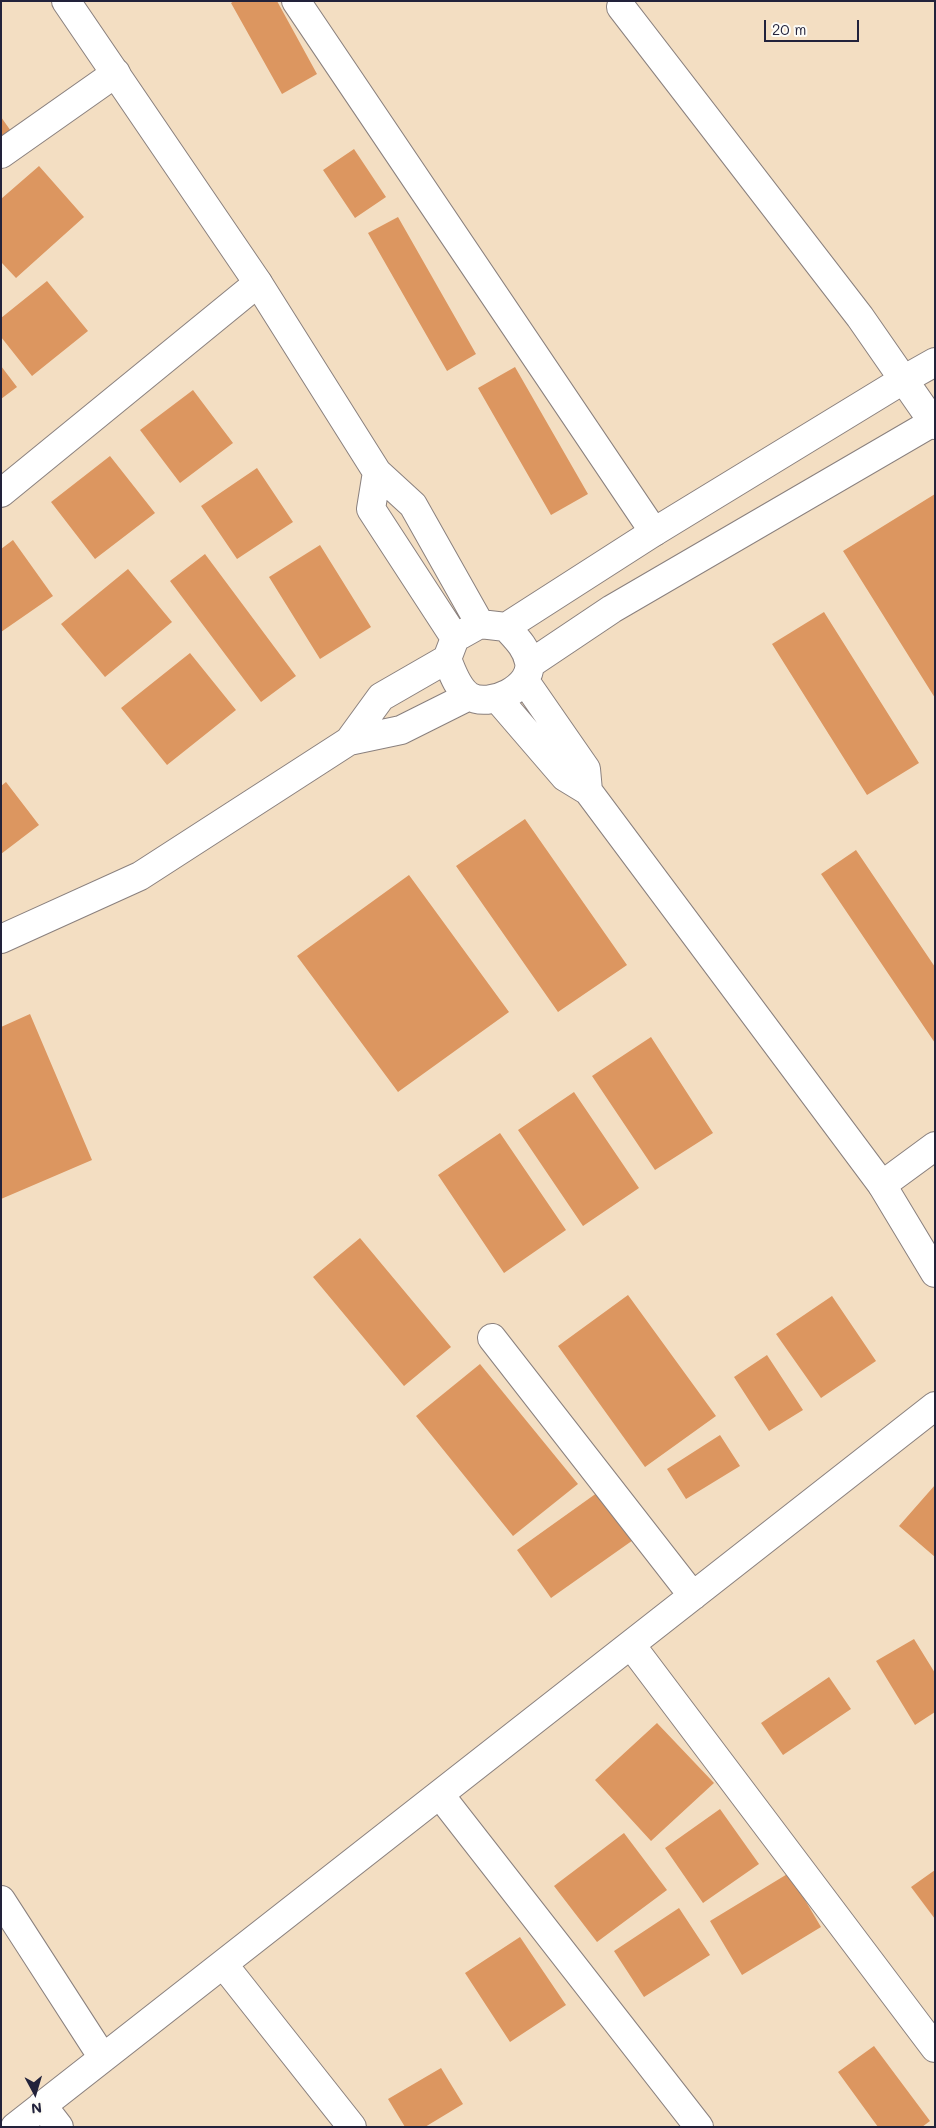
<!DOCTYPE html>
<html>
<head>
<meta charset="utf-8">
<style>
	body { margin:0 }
	#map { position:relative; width:936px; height:2128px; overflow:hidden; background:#f3dec2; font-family:Mali,sans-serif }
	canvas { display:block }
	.frame { position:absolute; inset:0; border:2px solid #22223b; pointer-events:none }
	.north { position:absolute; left:10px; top:2068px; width:50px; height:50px; -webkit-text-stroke:4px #fdfcf7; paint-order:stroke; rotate:174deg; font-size:14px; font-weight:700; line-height:20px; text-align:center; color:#22223b }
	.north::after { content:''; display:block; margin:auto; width:18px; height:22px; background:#22223b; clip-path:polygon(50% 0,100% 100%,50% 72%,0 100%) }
	.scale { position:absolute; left:764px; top:20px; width:95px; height:22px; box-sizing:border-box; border:2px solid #22223b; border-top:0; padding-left:6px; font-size:15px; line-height:18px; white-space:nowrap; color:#22223b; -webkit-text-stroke:4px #fdfcf7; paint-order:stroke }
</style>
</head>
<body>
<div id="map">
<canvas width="936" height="2128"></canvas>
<div class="frame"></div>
<div class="north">N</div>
<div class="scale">20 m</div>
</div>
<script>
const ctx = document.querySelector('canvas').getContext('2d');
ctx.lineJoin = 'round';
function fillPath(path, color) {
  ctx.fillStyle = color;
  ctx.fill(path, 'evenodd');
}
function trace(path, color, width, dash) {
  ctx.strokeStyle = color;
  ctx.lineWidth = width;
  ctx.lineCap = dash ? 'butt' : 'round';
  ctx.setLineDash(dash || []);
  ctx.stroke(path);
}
const building = new Path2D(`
	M234,1H277L317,74L282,94L231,3Z
	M1,117L13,134L1,143Z
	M354,149L386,197L355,218L323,170Z
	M39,166L84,217L16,278L1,262V199Z
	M398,217L476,354L447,371L368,233Z
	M47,281L88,331L32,376L1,337V318Z
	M1,366L17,387L1,399Z
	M515,367L588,494L551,515L478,388Z
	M193,390L233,443L180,483L140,430Z
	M110,456L155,513L95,559L51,502Z
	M257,468L293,522L237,559L201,506Z
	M935,494V698L843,551Z
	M13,540L53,596L1,632V549Z
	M320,545L371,627L320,659L269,577Z
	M205,554L296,676L261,702L170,581Z
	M128,569L172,622L105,677L61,624Z
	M824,612L919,763L867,795L772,644Z
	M190,653L236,710L167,765L121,708Z
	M6,782L39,825L1,854V786Z
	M525,819L627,965L558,1012L456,866Z
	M856,850L935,967V1043L821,874Z
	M409,875L509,1012L398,1092L297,956Z
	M30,1014L92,1160L1,1199V1027Z
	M651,1037L713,1133L655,1170L592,1076Z
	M574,1092L639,1188L583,1226L518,1130Z
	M500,1133L566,1230L504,1273L438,1175Z
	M360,1238L451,1347L404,1386L313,1277Z
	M628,1295L716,1416L645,1467L558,1346Z
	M832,1296L876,1361L821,1398L776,1334Z
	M767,1355L803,1410L769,1431L734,1377Z
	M480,1364L578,1484L513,1536L416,1416Z
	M720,1435L740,1466L686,1499L667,1469Z
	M935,1485V1557L899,1526Z
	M601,1490L636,1538L551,1598L517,1550Z
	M914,1639L935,1673V1712L915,1725L876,1661Z
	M829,1677L851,1709L783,1755L761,1723Z
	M657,1723L714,1783L651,1841L595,1780Z
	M720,1809L759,1864L703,1903L665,1848Z
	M624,1833L667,1890L597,1942L554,1886Z
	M935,1870V1919L911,1887Z
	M789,1873L821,1927L742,1975L710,1921Z
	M679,1908L710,1955L644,1997L614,1951Z
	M520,1937L566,2005L510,2042L465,1973Z
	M874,2046L930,2121L922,2127H878L838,2072Z
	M441,2068L463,2104L425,2127H405L388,2099Z`);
const street = new Path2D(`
	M296,1L654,532
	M621,7L860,317L935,425
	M1,154L116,73
	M1,493L258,283
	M882,1185L935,1146
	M492,1338L693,1596
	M631,1645L935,2048
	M440,1795L699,2127
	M1,1900L103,2058
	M223,1964L352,2127
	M42,2105L59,2127
	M15,2127L935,1406`);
const secondary = new Path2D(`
	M66,1L258,283L377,472L413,505L480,624
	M377,472L371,509L455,638
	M480,624L506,627C516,638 526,647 529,662C534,687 489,709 469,696C457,688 452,671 447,659L455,638Z
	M506,627L654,532L903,380L935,362
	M530,664L612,609L935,421
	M525,681L586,769L588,791
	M497,698L565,777L588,791L882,1185L935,1273
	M349,741L381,697L447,659
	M1,939L140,876L349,741L401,730L469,696`);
fillPath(building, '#dc9660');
trace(street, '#8a807e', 30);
trace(secondary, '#8a807e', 30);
trace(street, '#fff', 28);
trace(secondary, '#fff', 28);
</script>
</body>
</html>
